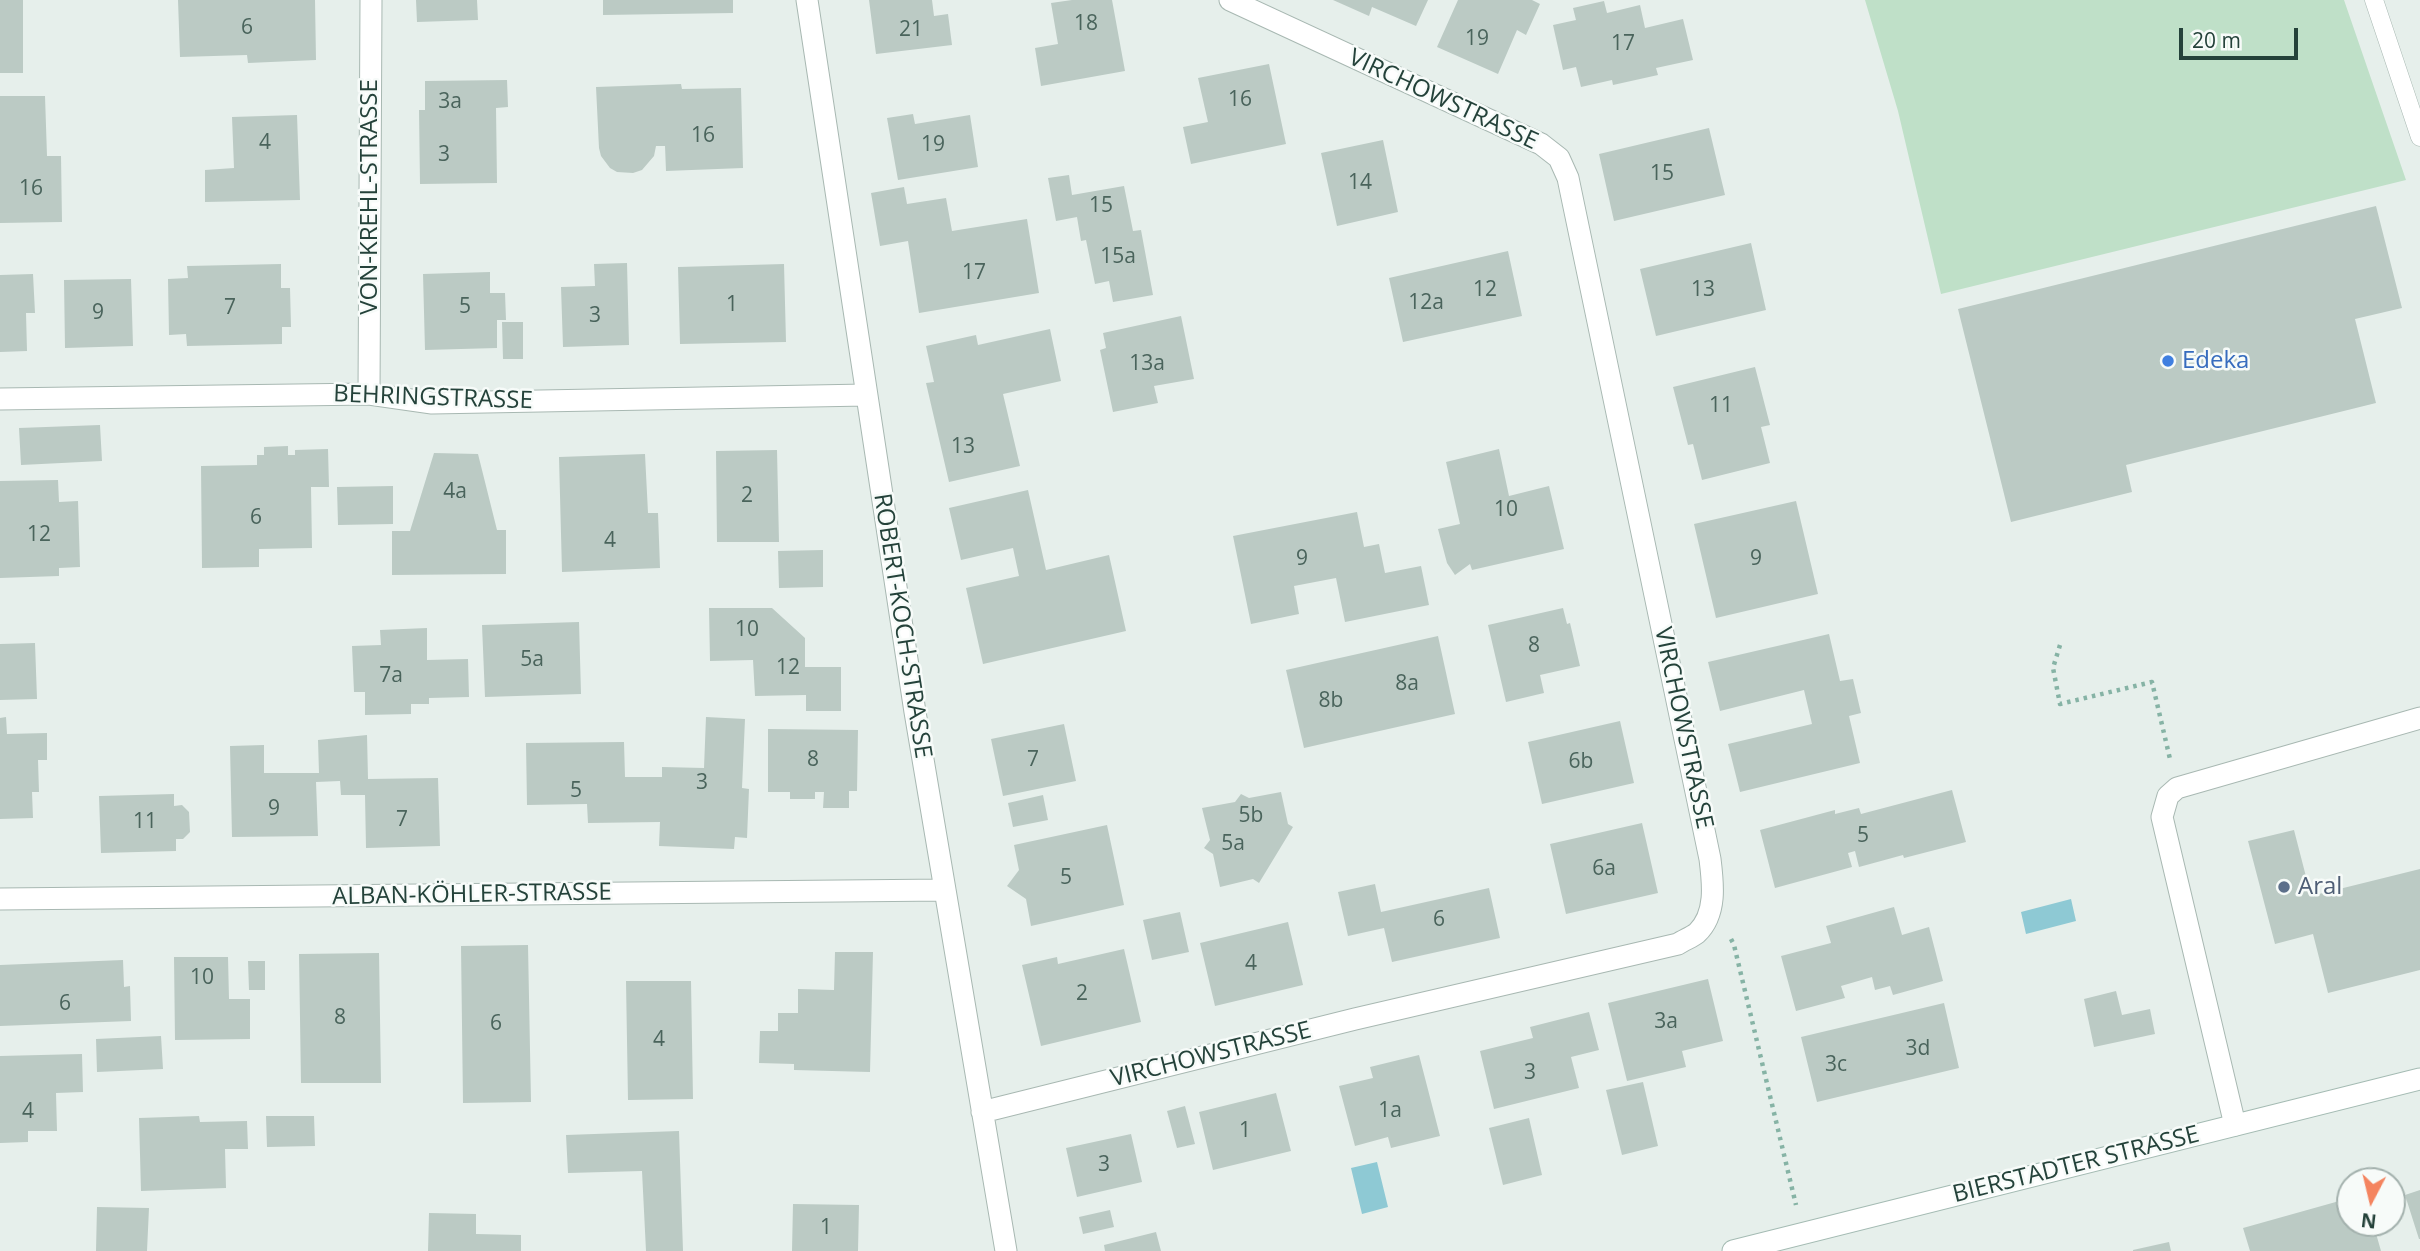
<!DOCTYPE html>
<html>
<head>
<meta charset="utf-8">
<style>
	body { margin:0 }
	#map { position:relative; width:2420px; height:1251px; overflow:hidden; background:#e6efeb; font-family:"Open Sans",sans-serif }
	canvas { display:block }
	.north { position:absolute; left:2336px; top:1167px; width:70px; height:70px; box-sizing:border-box; background:#f7fbf9; border:2px solid #a3b1ad; border-radius:50%; rotate:187deg; font-size:19px; font-weight:700; line-height:28px; text-align:center; color:#24423a }
	.north::after { content:''; display:block; margin:auto; width:24px; height:32px; background:#f4845f; clip-path:polygon(50% 0,100% 100%,50% 72%,0 100%) }
	.scale { position:absolute; left:2179px; top:28px; width:119px; height:32px; box-sizing:border-box; border:4px solid #24423a; border-top:0; padding-left:9px; font-size:21px; line-height:24px; white-space:nowrap; color:#24423a; -webkit-text-stroke:5px #f7fbf9; paint-order:stroke }
</style>
</head>
<body>
<div id="map">
<canvas width="2420" height="1251"></canvas>
<div class="north">N</div>
<div class="scale">20 m</div>
</div>
<script>
const ctx = document.querySelector('canvas').getContext('2d');
ctx.lineJoin = 'round';
function fillPath(path, color) {
  ctx.fillStyle = color;
  ctx.fill(path, 'evenodd');
}
function trace(path, color, width, dash) {
  ctx.strokeStyle = color;
  ctx.lineWidth = width;
  ctx.lineCap = dash ? 'butt' : 'round';
  ctx.setLineDash(dash || []);
  ctx.stroke(path);
}
function drawText(font, color, halo, rows, align = 'center') {
  ctx.font = font + ' "Open Sans",sans-serif';
  ctx.lineWidth = 5;
  ctx.setLineDash([]);
  ctx.textBaseline = 'middle';
  ctx.strokeStyle = halo;
  ctx.fillStyle = color;
  for (const [text, x, y, turn = 0] of rows) {
    ctx.save();
    ctx.translate(x, y);
    ctx.rotate((+turn || 0) * Math.PI / 180);
    ctx.textAlign = isNaN(turn) ? turn : align;
    if (halo) ctx.strokeText(text, 0, 0);
    ctx.fillText(text, 0, 0);
    ctx.restore();
  }
}
const green = new Path2D(`
	M1865,0H2344L2406,180L1941,294L1898,111Z`);
const water = new Path2D(`
	M2071,899L2076,921L2026,934L2021,912Z
	M1377,1162L1388,1207L1362,1214L1351,1168Z`);
const building = new Path2D(`
	M0,0H23V73H0Z
	M178,0H315L316,60L248,63L247,55L180,57Z
	M416,0H477L478,20L417,22Z
	M603,0H733V13L603,15Z
	M869,0H932L934,16L948,14L952,45L876,54Z
	M1072,0H1112L1125,71L1041,86L1035,48L1058,44L1051,3Z
	M1333,0H1428L1416,26L1372,7L1369,16Z
	M1458,0H1532L1540,4L1526,35L1517,30L1498,74L1437,47Z
	M1604,1L1607,13L1640,5L1645,28L1683,19L1693,60L1656,68L1658,75L1613,85L1612,80L1581,87L1576,67L1563,70L1553,25L1576,20L1573,8Z
	M1269,64L1286,144L1191,164L1183,127L1208,122L1198,78Z
	M507,80L508,107L496,108L497,183L420,184L419,110H425V81Z
	M681,84L682,89L741,88L743,168L666,171L665,146H656L654,156L642,170L633,173L617,172L610,168L601,156L599,148L596,87Z
	M0,96H45L47,156H61L62,222L0,223Z
	M913,114L915,124L970,115L978,167L898,180L887,118Z
	M297,115L300,200L205,202V170L234,168L232,117Z
	M1709,128L1725,195L1614,221L1599,154Z
	M1383,140L1398,212L1337,226L1321,153Z
	M1069,175L1072,195L1124,186L1133,231L1141,230L1153,295L1113,302L1109,281L1095,284L1086,240L1081,241L1077,217L1056,221L1048,178Z
	M904,187L907,204L946,198L952,231L1027,219L1039,293L919,313L908,241L880,246L871,193Z
	M2376,206L2402,308L2355,319L2376,403L2126,465L2132,492L2011,522L1958,309Z
	M1751,243L1766,310L1656,336L1640,269Z
	M1508,251L1522,316L1403,342L1389,278Z
	M627,263L629,345L563,347L561,287L595,286L594,264Z
	M281,264V288H290L291,327H282V344L187,346L186,334L169,335L168,279L188,278L187,266Z
	M784,264L786,342L680,344L678,267Z
	M490,272V293H505L506,320H497V348L425,350L423,274Z
	M33,274L35,313H26L27,351L0,352V275Z
	M131,279L133,346L65,348L64,280Z
	M1181,316L1194,379L1154,386L1158,403L1113,412L1100,350L1106,348L1103,333Z
	M502,322H523V359H503Z
	M1050,329L1061,381L1003,394L1020,466L949,482L926,383L934,382L926,346L976,335L978,345Z
	M1755,367L1770,425L1761,427L1770,463L1702,480L1693,444L1688,445L1673,387Z
	M100,425L102,461L21,465L19,428Z
	M288,446V455H295V450L328,449L329,487H311L312,548L259,549V567L202,568L201,466L257,465V455H264V447Z
	M1499,449L1509,496L1549,486L1564,549L1472,570L1470,564L1455,575L1447,563L1438,529L1460,524L1446,462Z
	M777,450L779,542H717L716,451Z
	M434,453L478,454L497,530H506V574L392,575V531H410Z
	M645,454L648,513H658L660,568L562,572L559,457Z
	M58,480L59,502L78,501L80,567L59,568V576L0,578V481Z
	M393,486V524L338,525L337,487Z
	M1028,490L1046,570L1109,555L1126,631L983,664L966,588L1019,576L1013,548L961,560L949,508Z
	M1796,501L1818,594L1716,618L1694,524Z
	M1357,512L1364,547L1379,544L1385,573L1421,566L1429,605L1345,622L1336,578L1294,586L1299,614L1251,624L1233,536Z
	M823,550V587L779,588L778,551Z
	M709,608H772L805,638V667H841V711H806V695L755,696L753,660L710,661Z
	M1563,608L1567,624L1570,623L1580,666L1540,675L1544,693L1506,702L1488,625Z
	M579,622L581,694L485,697L482,625Z
	M427,628V660L468,659L469,697L429,698V704H411V714L365,715V692H354L352,646L381,645L380,630Z
	M1829,634L1840,681L1853,679L1861,713L1849,716L1860,763L1740,792L1728,744L1812,724L1804,690L1720,711L1708,662Z
	M1438,636L1455,714L1304,748L1286,670Z
	M35,643L37,699L0,700V644Z
	M6,717L7,734L47,733V760H38L39,792H32L33,818L0,819V718Z
	M706,717L745,719L742,788L749,789L747,838L735,837L734,849L659,846L660,822L588,823L587,804L527,805L526,743L624,742L625,777H662V767L704,768Z
	M1620,721L1634,783L1542,804L1528,742Z
	M1064,724L1076,781L1003,796L991,739Z
	M768,729L858,730L857,791H849V808H823L824,792H815V799H790V792H768Z
	M367,735L368,779L438,778L440,846L366,848L365,795H341L340,781L316,782L318,836L232,837L230,746L264,745V773H319L318,740Z
	M1952,790L1966,842L1904,858L1903,855L1859,867L1855,851L1848,853L1852,867L1775,888L1760,830L1835,810V814L1859,808L1861,814Z
	M1281,792L1288,824L1293,827L1259,883L1253,879L1220,887L1213,854L1204,848L1210,840L1202,808L1235,802L1241,794L1249,798Z
	M174,794V806L182,805L189,812L190,832L183,839H176V851L101,853L99,796Z
	M1043,795L1048,820L1013,827L1008,803Z
	M1642,823L1658,893L1566,914L1550,844Z
	M1107,825L1124,905L1031,926L1026,899L1007,886L1019,870L1014,845Z
	M2294,830L2311,896L2420,869V970L2328,993L2313,934L2275,944L2248,841Z
	M1375,884L1381,912L1489,888L1500,938L1392,962L1384,928L1348,936L1338,892Z
	M1894,907L1902,935L1929,927L1943,981L1893,995L1890,986L1875,990L1872,977L1841,986L1845,998L1796,1011L1781,956L1831,943L1826,926Z
	M1180,912L1189,952L1152,960L1143,920Z
	M1288,922L1303,985L1215,1006L1200,943Z
	M528,945L531,1102L463,1103L461,946Z
	M1124,949L1141,1022L1041,1046L1022,965L1057,957L1058,964Z
	M835,952H873L870,1072L794,1070V1064L759,1063L760,1031H778V1013H798V989L834,990Z
	M379,953L381,1083H301L299,954Z
	M174,957H228L229,999H250V1039L175,1040Z
	M123,960L124,987L130,986L131,1021L0,1026V965Z
	M248,961H265V990H249Z
	M1708,979L1723,1041L1682,1051L1686,1067L1627,1081L1608,1003Z
	M626,981H691L693,1099L628,1100Z
	M2116,991L2122,1015L2150,1009L2155,1034L2094,1047L2084,999Z
	M1944,1003L1959,1068L1817,1102L1801,1037Z
	M1589,1012L1599,1050L1571,1057L1579,1088L1494,1109L1480,1051L1533,1038L1530,1027Z
	M161,1036L163,1069L97,1072L96,1039Z
	M82,1054L83,1092L56,1093L57,1131H28V1142L0,1143V1056Z
	M1419,1055L1440,1136L1391,1148L1388,1137L1355,1146L1339,1086L1373,1078L1370,1067Z
	M1643,1082L1658,1146L1622,1155L1606,1090Z
	M1276,1093L1291,1151L1213,1170L1199,1112Z
	M1185,1106L1195,1144L1177,1148L1167,1111Z
	M199,1116L200,1122L247,1121L248,1149H225L226,1188L141,1191L139,1118Z
	M266,1116H314L315,1146L267,1147Z
	M1529,1118L1542,1175L1503,1185L1489,1128Z
	M679,1131L683,1251H646L642,1171L568,1173L566,1135Z
	M1131,1134L1142,1182L1077,1197L1066,1148Z
	M2420,1190V1239H2419L2405,1195Z
	M2350,1198V1223H2373L2381,1251H2250L2243,1228Z
	M793,1204L859,1205L858,1251H792Z
	M97,1207L149,1208L147,1251H96Z
	M1110,1210L1114,1227L1083,1234L1079,1217Z
	M429,1213L476,1214V1234L521,1235V1251H428Z
	M1156,1232L1161,1251H1105L1104,1245Z
	M2169,1242L2171,1251H2133V1250Z`);
const path = new Path2D(`
	M2060,645L2053,668L2060,704L2152,682L2170,759
	M1731,939L1734,945L1796,1205`);
const lane = new Path2D(`
	M2374,0L2420,137`);
const street = new Path2D(`
	M807,0L915,712L1006,1251
	M369,394L371,0
	M0,399L369,394L432,403L866,395
	M0,899L945,890
	M982,1112L1355,1019L1678,944C1684,940 1692,937 1697,933C1717,914 1713,883 1710,859L1568,178L1559,158L1541,144L1230,0
	M2235,1125L2162,817L2168,796L2177,788L2420,718`);
const secondary = new Path2D(`
	M1733,1251L2420,1079`);
const markers = [
	[2168,361,7,"#3f7fe0"],
	[2284,887,7,"#5c6f8a"]
];
const numberNames = [
	["18",1086,24],
	["6",247,28],
	["21",911,30],
	["19",1477,39],
	["17",1623,44],
	["16",1240,100],
	["3a",450,102],
	["16",703,136],
	["4",265,143],
	["19",933,145],
	["3",444,155],
	["15",1662,174],
	["14",1360,183],
	["16",31,189],
	["15",1101,206],
	["15a",1118,257],
	["17",974,273],
	["12",1485,290],
	["13",1703,290],
	["12a",1426,303],
	["1",732,305],
	["5",465,307],
	["7",230,308],
	["9",98,313],
	["3",595,316],
	["13a",1147,364],
	["11",1721,406],
	["13",963,447],
	["4a",455,492],
	["2",747,496],
	["10",1506,510],
	["6",256,518],
	["12",39,535],
	["4",610,541],
	["9",1302,559],
	["9",1756,559],
	["10",747,630],
	["8",1534,646],
	["5a",532,660],
	["12",788,668],
	["7a",391,676],
	["8a",1407,684],
	["8b",1331,701],
	["8",813,760],
	["7",1033,760],
	["6b",1581,762],
	["3",702,783],
	["5",576,791],
	["9",274,809],
	["5b",1251,816],
	["7",402,820],
	["11",145,822],
	["5",1863,836],
	["5a",1233,844],
	["6a",1604,869],
	["5",1066,878],
	["6",1439,920],
	["4",1251,964],
	["10",202,978],
	["2",1082,994],
	["6",65,1004],
	["8",340,1018],
	["3a",1666,1022],
	["6",496,1024],
	["4",659,1040],
	["3d",1918,1049],
	["3c",1836,1065],
	["3",1530,1073],
	["1a",1390,1111],
	["4",28,1112],
	["1",1245,1131],
	["3",1104,1165],
	["1",826,1228]
];
const streetNames = [
	["VIRCHOWSTRASSE",1443,100,25],
	["VON-KREHL-STRASSE",370,197,-90],
	["BEHRINGSTRASSE",433,398,2],
	["ROBERT-KOCH-STRASSE",902,626,81],
	["VIRCHOWSTRASSE",1683,728,78],
	["ALBAN-KÖHLER-STRASSE",472,895,-1],
	["VIRCHOWSTRASSE",1211,1055,-14],
	["BIERSTADTER STRASSE",2076,1165,-14]
];
const shopNames = [
	["Edeka",2182,361]
];
const serviceNames = [
	["Aral",2298,887]
];
fillPath(green, '#bfe0c8');
fillPath(water, '#8ec9d4');
fillPath(building, '#bbcac4');
trace(lane, '#a8b8b2', 19);
trace(street, '#a8b8b2', 23);
trace(secondary, '#a4bbb3', 23);
trace(path, '#86b3a5', 4.5, [3.5, 5]);
trace(lane, '#fff', 18);
trace(street, '#fff', 21);
trace(secondary, '#fff', 21);
for (const [x, y, r, color] of markers) {
  const dot = new Path2D();
  dot.arc(x, y, r, 0, 2 * Math.PI);
  ctx.fillStyle = color;
  ctx.fill(dot);
  trace(dot, '#f7fbf9', 2.5);
}
drawText('21px', '#4a645c', null, numberNames);
drawText('24px', '#24423a', '#f7fbf9', streetNames);
drawText('24px', '#366cbe', '#f7fbf9', shopNames, 'left');
drawText('24px', '#4e5e75', '#f7fbf9', serviceNames, 'left');
</script>
</body>
</html>
